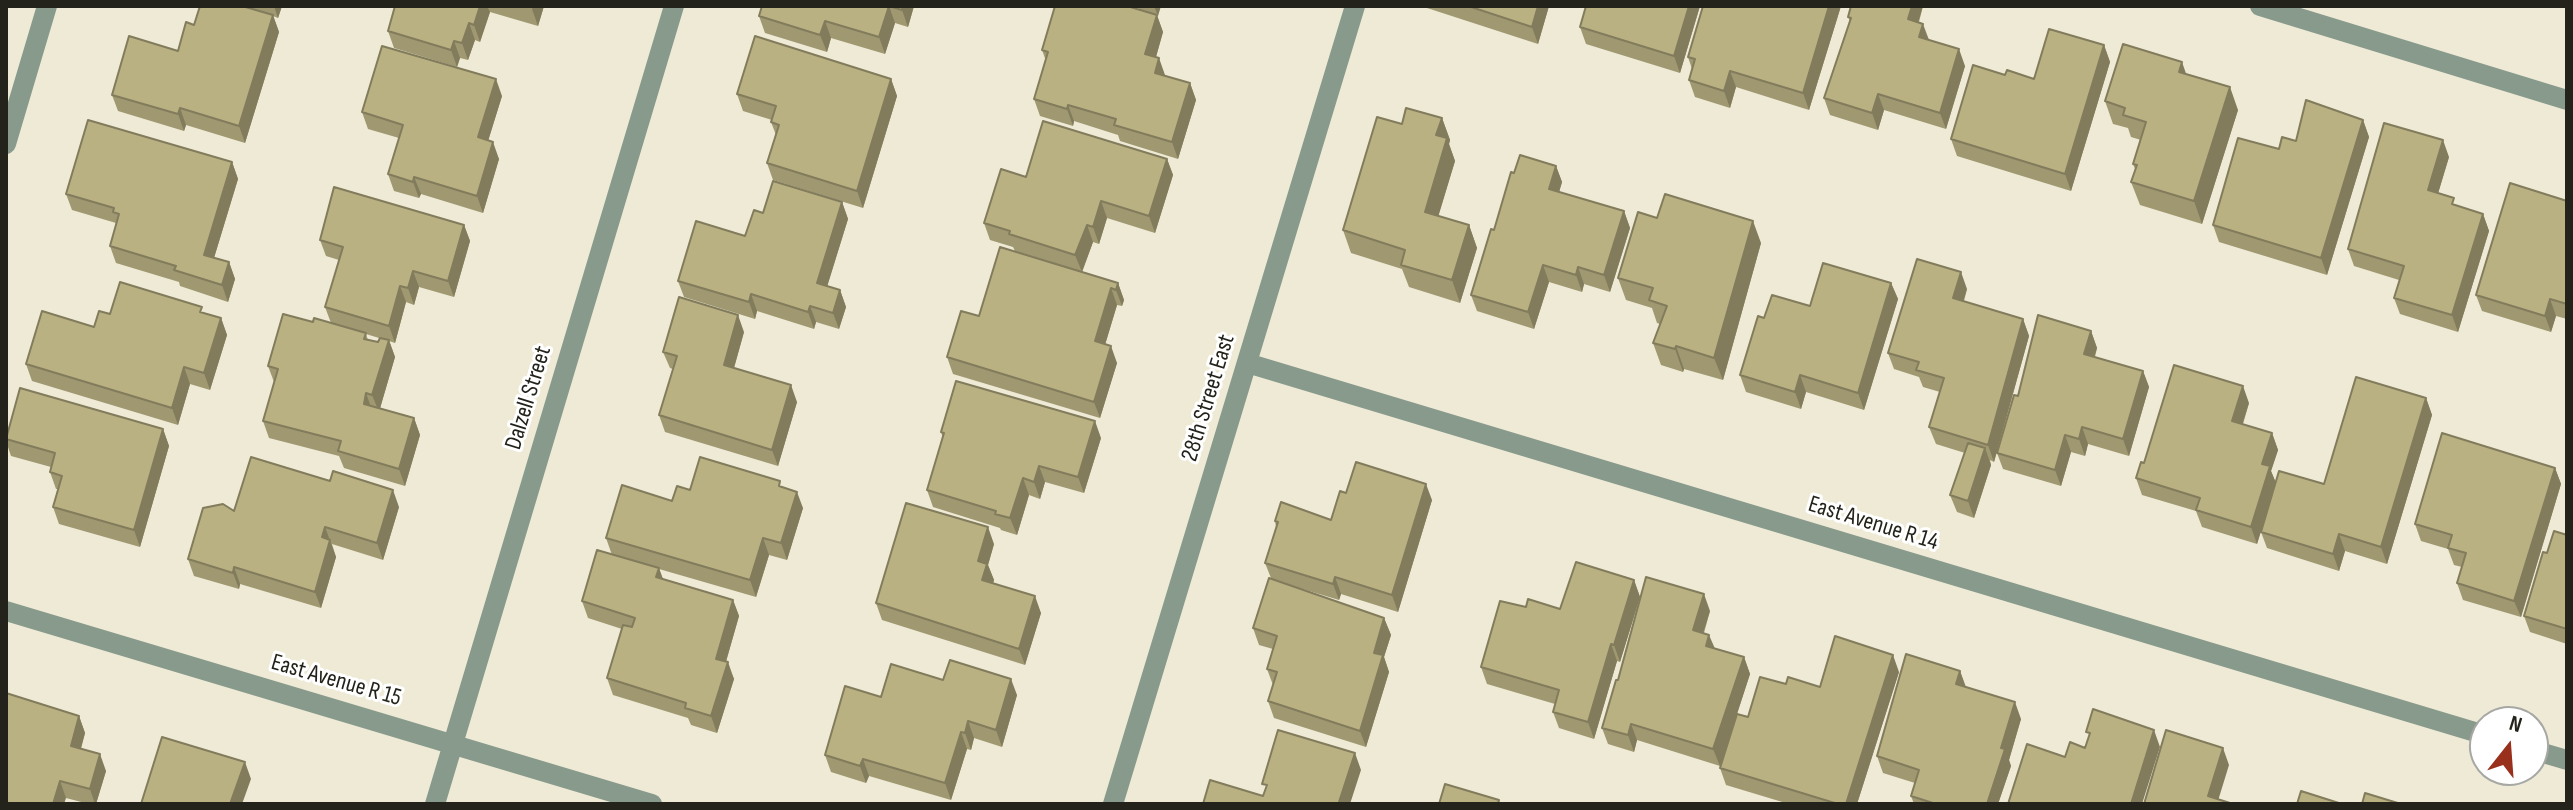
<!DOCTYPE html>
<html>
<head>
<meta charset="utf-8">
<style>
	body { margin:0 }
	#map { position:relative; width:2573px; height:810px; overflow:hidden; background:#eeead5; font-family:"Sofia Sans Condensed",sans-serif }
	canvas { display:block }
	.frame { position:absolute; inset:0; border:8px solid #24231b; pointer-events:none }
	.north { position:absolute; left:2469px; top:706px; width:80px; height:80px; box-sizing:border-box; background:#fff; border:2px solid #a7a7a4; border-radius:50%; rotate:17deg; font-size:22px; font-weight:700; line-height:32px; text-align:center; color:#24231b }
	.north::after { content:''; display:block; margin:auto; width:28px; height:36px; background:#99301c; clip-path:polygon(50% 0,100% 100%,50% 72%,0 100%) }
</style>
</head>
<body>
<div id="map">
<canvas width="2573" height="810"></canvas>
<div class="frame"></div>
<div class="north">N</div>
</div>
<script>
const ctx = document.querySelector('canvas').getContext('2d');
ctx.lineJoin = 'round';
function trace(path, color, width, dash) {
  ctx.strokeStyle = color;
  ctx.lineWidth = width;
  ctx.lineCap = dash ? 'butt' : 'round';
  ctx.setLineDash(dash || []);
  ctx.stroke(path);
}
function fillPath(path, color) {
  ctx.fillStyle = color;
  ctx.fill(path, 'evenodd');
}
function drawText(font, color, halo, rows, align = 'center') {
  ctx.font = font + ' "Sofia Sans Condensed",sans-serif';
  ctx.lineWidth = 6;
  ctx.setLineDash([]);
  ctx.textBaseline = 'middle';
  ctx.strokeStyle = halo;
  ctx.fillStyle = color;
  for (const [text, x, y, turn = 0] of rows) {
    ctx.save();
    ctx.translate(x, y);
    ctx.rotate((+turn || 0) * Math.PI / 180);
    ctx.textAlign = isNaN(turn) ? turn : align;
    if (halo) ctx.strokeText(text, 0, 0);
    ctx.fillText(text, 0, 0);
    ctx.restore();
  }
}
const minor = new Path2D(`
	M2260,6L2567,100
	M6,144L47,6
	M1247,363L2485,735
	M6,611L652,804
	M2533,750L2567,760
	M435,804L674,6
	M1113,804L1355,6`);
const wall = new Path2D(`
	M200,6H282L278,18L273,16L279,32L245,143L186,125L184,131L118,111L112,95L178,51L194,25Z
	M395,6H544L538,26L490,12L480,42L475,40L468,60L460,58L457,67L394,48L388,31Z
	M762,6H914L908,27L895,23L885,54L831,38L827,52L765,33L759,16Z
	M1138,6H1161L1157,16L1163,32L1156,57L1165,76L1190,83L1196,100L1178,159L1120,141L1118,135L1074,121L1073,126L1040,116L1034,99L1046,61L1042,50L1139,10Z
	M1427,6H1549L1538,44L1427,8Z
	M1700,6L1680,73L1586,44L1580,27Z
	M1703,6H1841L1809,110L1736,87L1730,108L1695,97L1689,80L1692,69L1688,57Z
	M1923,6L1919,22L1929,40L1965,66L1946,129L1884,110L1878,130L1830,115L1824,98L1850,21L1848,17Z
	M2104,45L2110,62L2071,191L1957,156L1951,139L2005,75L2034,79Z
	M2186,74L2238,110L2202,224L2140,205L2131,182L2135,169L2133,164L2141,140L2131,137L2128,128L2113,124L2105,101Z
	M891,79L897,96L863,208L773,180L767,163L776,135L771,122L772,120L743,111L737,94Z
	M502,96L488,141L499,159L483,213L421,194L419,198L394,191L388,174L399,138L368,129L362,112Z
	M1442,118L1450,140L1449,144L1455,161L1438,216L1469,225L1477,248L1460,303L1409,287L1402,269L1351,253L1343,230L1402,124Z
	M2363,120L2369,137L2327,275L2219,242L2213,225L2279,149L2296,141Z
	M2449,157L2438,193L2457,206L2483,214L2489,231L2458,332L2400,314L2394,298L2399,280L2354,266L2348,249Z
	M1167,159L1173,175L1155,233L1107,218L1099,244L1093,242L1082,272L1015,251L1013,247L990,240L984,223L1026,177Z
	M232,162L238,179L214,258L229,262L235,279L228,302L180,286L179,282L116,263L110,246L116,223L72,210L66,194Z
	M1556,166L1562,182L1559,192L1624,211L1630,228L1610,292L1584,284L1582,292L1549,282L1534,329L1477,311L1471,295L1514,173Z
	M2567,201V319L2556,316L2551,332L2482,311L2476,295Z
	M842,202L848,219L827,286L840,290L846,307L839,329L816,322L814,329L757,311L755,319L684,297L678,281L745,236L763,213Z
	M1657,218L1761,243L1723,380L1684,369L1683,372L1661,365L1653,343L1660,324L1657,323L1652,308L1626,300L1618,278Z
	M464,225L470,241L454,297L419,287L414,305L406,302L395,343L389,341L395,357L380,408L414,418L420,435L405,486L344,468L339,456L269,438L263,421L274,382L268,366L313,322L331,323L325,307L339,260L326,256L320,240ZM366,334L379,338L378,342L368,340Z
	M1118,283L1124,300L1122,306L1117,305L1105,345L1117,363L1100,418L953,374L947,357L979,316Z
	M1891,283L1898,299L1864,410L1806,392L1801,409L1746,392L1740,375L1764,318Z
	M1967,289L1964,301L2023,319L2029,336L1994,462L1990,460L1991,465L1974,518L1957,512L1950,495L1965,453L1936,444L1929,427L1940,392L1923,387L1919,377L1894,369L1888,353Z
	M204,313L221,318L227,335L210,390L190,384L178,425L32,381L26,364L94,327L110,314Z
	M2091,331L2097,348L2095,357L2143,371L2149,387L2129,456L2088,444L2085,456L2071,452L2061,486L2003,469L1997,453L2018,396Z
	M744,332L734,368L797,402L778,466L665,432L659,415L673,369L670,368L663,352Z
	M2426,398L2432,415L2387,564L2345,551L2339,571L2267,548L2261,532L2324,484Z
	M2249,403L2243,424L2272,433L2278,450L2271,471L2276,483L2257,544L2202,527L2196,511L2142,495L2136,478L2144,463Z
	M163,429L169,446L140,547L59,524L53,507L58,489H56L50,472L51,467L11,456L6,441V436Z
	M941,432L1101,438L1084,493L1045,482L1040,499L1029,495L1017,535L1001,530L1000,528L933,507L927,490L943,438Z
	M2555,468L2561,484L2521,617L2463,600L2457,583L2462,567L2454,565L2448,549L2421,541L2415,524Z
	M782,487L803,508L787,560L769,555L756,597L659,569L663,579L733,600L739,616L726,662L734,679L717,733L691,725L688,718L613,695L607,678L622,629L588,618L582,601L612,555L606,538L690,490Z
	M1346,493L1432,500L1398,612L1341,594L1339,600L1296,587L1384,618L1391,635L1384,657L1389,672L1366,747L1274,718L1268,701L1273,685L1267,669L1273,649L1259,645L1253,628L1271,578L1265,563L1276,527L1275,521L1331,520Z
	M399,507L383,560L332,544L336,557L321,608L240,584L239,589L194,576L188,559L234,511Z
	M2567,535V644L2530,632L2524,616L2547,553Z
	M994,544L988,565L994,580L993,583L1041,613L1025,665L882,620L876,603Z
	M1634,580L1640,597L1620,662L1617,661L1594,739L1559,728L1553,712L1555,704L1487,684L1481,667L1526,607L1560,609Z
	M1710,611L1704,633L1714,648L1744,657L1750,674L1737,714L1748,717L1786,684L1820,687L1899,672L1857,804H1789L1726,785L1720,768L1736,716L1720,766L1637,740L1634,752L1608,744L1602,728L1618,680Z
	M1960,671L1966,687L2021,719L2009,760L2011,766L1998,804H1914L1911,796L1915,783L1883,773L1877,756Z
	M943,680L1017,695L1002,747L974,738L971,750L967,749L951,800L869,776L866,783L831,772L825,755L881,697Z
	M79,716L85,733L81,749L106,771L96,804H89L66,798L6,804Z`);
const shadedWall = new Path2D(`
	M274,6H282L278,18Z
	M480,6H487L490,12L480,42L474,25Z
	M533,6H544L538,26L532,9Z
	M889,6L895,23L885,54L879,37Z
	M903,6H914L908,27L902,10Z
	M1154,6H1161L1158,16Z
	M1538,6H1549L1538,44L1532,27Z
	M1689,6H1700L1680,73L1674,56Z
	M1829,6H1841L1809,110L1803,93Z
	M1912,6H1923L1914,36L1908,19Z
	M273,15L279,32L245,143L239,126Z
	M1157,15L1163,32L1152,71L1145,54Z
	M825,21L831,38L827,52L820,35Z
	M469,23L475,40L468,60L462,43Z
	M1923,24L1929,40L1919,37Z
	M454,41L460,58L457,67L451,50Z
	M2104,45L2110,62L2071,191L2065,174Z
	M1959,49L1965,66L1946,129L1940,113Z
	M1159,58L1165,75L1161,90L1155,73Z
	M2182,62L2190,85L2179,72Z
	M1730,71L1736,87L1730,108L1724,91Z
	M496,79L502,96L484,154L478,137Z
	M891,79L897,96L863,208L857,191Z
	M1190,83L1196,100L1178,159L1172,142Z
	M2230,87L2238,110L2202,224L2194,201Z
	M1878,94L1884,110L1878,130L1872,113Z
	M1068,105L1074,121L1073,126L1067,109Z
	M180,108L186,125L184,131L178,114Z
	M1442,118L1450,140L1449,144L1455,161L1433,234L1425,212L1436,135Z
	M2363,120L2369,137L2327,275L2321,258Z
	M2443,140L2449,157L2434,207L2428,190Z
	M493,142L499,159L483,213L477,196Z
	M1167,159L1173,175L1155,233L1149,216Z
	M232,162L238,179L210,271L204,255Z
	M1556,166L1562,182L1555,206L1549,189Z
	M414,177L421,194L419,198L413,182Z
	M1101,201L1107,218L1099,244L1093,227Z
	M842,202L848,219L823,300L817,283Z
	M1624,211L1630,228L1610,292L1604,275Z
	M2483,214L2489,231L2458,332L2452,315Z
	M1753,221L1761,243L1723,380L1714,358Z
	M464,225L470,241L454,297L448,281Z
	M1087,225L1093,242L1082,272L1075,255Z
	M1469,225L1477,248L1460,303L1452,280Z
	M229,262L235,279L228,302L222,285Z
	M1543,265L1549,282L1534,329L1528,312Z
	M1578,267L1584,284L1582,292L1576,275Z
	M413,271L419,287L414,305L408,288Z
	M1961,272L1967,289L1959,315L1953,298Z
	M1118,283L1124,300L1122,306L1116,290Z
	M1891,283L1898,299L1864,410L1858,393Z
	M400,286L406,302L395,343L389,326Z
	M1111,288L1117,305L1101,358L1095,341Z
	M840,290L846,307L839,329L833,313Z
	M751,294L757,311L755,319L749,302Z
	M2550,299L2556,316L2551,332L2545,316Z
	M810,306L816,322L814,329L808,312Z
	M738,315L744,332L730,382L724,365Z
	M221,318L227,335L210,390L204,373Z
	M2023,319L2029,336L1994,462L1988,445Z
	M2091,331L2097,348L2090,370L2084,354Z
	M389,340L395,357L379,412L372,395Z
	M1111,346L1117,363L1100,418L1094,402Z
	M1676,346L1684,369L1683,372L1675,349Z
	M184,367L190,384L178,425L172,408Z
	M2143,371L2149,387L2129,456L2123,439Z
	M1800,375L1806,392L1801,409L1795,392Z
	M791,385L797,402L778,466L772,450Z
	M2243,386L2249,403L2238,438L2232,421Z
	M366,393L372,410L364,404Z
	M2426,398L2432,415L2387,564L2381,547Z
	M414,418L420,435L405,486L399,469Z
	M1095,421L1101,438L1084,493L1078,477Z
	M2082,427L2088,444L2085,456L2079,439Z
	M163,429L169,446L140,547L134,530Z
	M2272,433L2278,450L2271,471L2276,483L2257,544L2251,527L2262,464Z
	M2065,435L2071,452L2061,486L2055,470Z
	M1985,448L1991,465L1974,518L1968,501Z
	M1039,466L1045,482L1040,499L1034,482Z
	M2555,468L2561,484L2521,617L2514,601Z
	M1023,478L1029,495L1017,535L1010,518Z
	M1426,484L1432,500L1398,612L1392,595Z
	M393,490L399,507L383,560L377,543Z
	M797,492L803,508L787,560L781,543Z
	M325,527L336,557L321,608L315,592L322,537Z
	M988,527L994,544L988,565L994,580L989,597L982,580L978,561Z
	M2339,534L2345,551L2339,571L2333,554Z
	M763,538L769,555L756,597L750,580Z
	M234,567L240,584L239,589L233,573Z
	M659,568L665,585L656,577Z
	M1335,577L1341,594L1339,600L1333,584Z
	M1634,580L1640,597L1620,662L1614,645Z
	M1704,594L1710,611L1699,646L1693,630Z
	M1035,596L1041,613L1025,665L1019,649Z
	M733,600L739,616L722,675L716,659Z
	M1384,618L1391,635L1384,657L1389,672L1366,747L1360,731L1374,653Z
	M1709,635L1716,651L1706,646Z
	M1611,644L1617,661L1594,739L1588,722Z
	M1893,655L1899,672L1857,804H1846Z
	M1744,657L1750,674L1720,766L1713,749Z
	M728,662L734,679L717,733L711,716Z
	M1960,671L1966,688L1956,684Z
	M1011,679L1017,695L1002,747L996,730Z
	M2015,702L2021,719L2009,760L2011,766L1998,804H1987L2001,748Z
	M79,716L85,733L77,762L71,746Z
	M968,721L974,738L971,750L965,733Z
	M1631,724L1637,740L1634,752L1628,735Z
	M2154,730L2160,747L2142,804H2131Z
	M961,732L967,749L951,800L945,783Z
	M2223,748L2229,765L2217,804L2208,796Z
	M1355,753L1361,770L1350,804H1340L1339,802Z
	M100,754L106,771L96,804H95L90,789Z
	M863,759L869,776L866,783L860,766Z
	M245,762L251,779L242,804H230Z
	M60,781L66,798L64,804H53Z`);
const building = new Path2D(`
	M200,6H242L273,15L239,126L180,108L178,114L112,95L129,36L178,51L186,22L194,25Z
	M395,6H480L474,25L469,23L462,43L454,41L451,50L388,31Z
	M762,6H903L902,10L889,6L879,37L825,21L820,35L759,16Z
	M1055,6H1127L1157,15L1145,54L1159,58L1155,73L1190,83L1172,142L1114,125L1116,119L1068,105L1067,109L1034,99L1048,52L1042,50Z
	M1468,6H1538L1532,27Z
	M1586,6H1689L1674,56L1580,27Z
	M1703,6H1829L1803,93L1730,71L1724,91L1689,80L1695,59L1688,57Z
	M1851,6H1912L1908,19L1923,24L1919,37L1959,49L1940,113L1878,94L1872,113L1824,98L1851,18L1848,17Z
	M2049,29L2104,45L2065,174L1951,139L1973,65L2005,75L2007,70L2034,79Z
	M755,36L891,79L857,191L767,163L779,125L771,122L776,106L737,94Z
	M2123,44L2182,62L2179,72L2230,87L2194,201L2131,182L2137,165L2133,164L2146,122L2123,115L2125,108L2105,101Z
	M382,46L496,79L478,137L493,142L477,196L414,177L413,182L388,174L403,125L362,112Z
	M2306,100L2363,120L2321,258L2213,225L2238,138L2279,149L2282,137L2296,141Z
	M1406,108L1442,118L1436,135L1447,138L1425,212L1469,225L1452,280L1401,265L1405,250L1343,230L1377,117L1402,124Z
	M88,120L232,162L204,255L229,262L222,285L174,270L176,266L110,246L119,214L113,212L114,208L66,194Z
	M1043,121L1167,159L1149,216L1101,201L1093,227L1087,225L1075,255L1009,234L1010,231L984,223L1001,169L1026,177Z
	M2384,123L2443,140L2428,190L2454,198L2452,204L2483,214L2452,315L2394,298L2404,266L2348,249Z
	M1520,155L1556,166L1549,189L1624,211L1604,275L1578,267L1576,275L1543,265L1528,312L1471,295L1491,229L1494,230L1511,172L1514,173Z
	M773,181L842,202L817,283L840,290L833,313L810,306L808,312L751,294L749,302L678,281L696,221L745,236L754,210L763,213Z
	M2510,183L2567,201V304L2550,299L2545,316L2476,295Z
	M334,187L464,225L448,281L413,271L408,288L400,286L389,326L325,307L343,247L320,240Z
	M1665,194L1753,221L1714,358L1676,346L1675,349L1653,343L1667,306L1649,300L1653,288L1618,278L1638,212L1657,218Z
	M1000,247L1118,283L1116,290L1111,288L1095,341L1111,346L1094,402L947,357L961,311L979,316Z
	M1917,259L1961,272L1953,298L2023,319L1988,445L1929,427L1944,378L1916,370L1919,362L1888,353Z
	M1823,263L1891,283L1858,393L1800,375L1795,392L1740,375L1758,316L1764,318L1772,295L1810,306Z
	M120,282L202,307L200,312L221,318L204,373L184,367L172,408L26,364L42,311L94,327L99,311L110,314Z
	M679,297L738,315L724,365L791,385L772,450L659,415L677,356L663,352Z
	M283,314L313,322L314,318L366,333L364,339L378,342L380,338L389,340L372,395L366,393L364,404L414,418L399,469L338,451L341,441L263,421L278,369L268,366Z
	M2038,315L2091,331L2084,354L2143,371L2123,439L2082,427L2079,439L2065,435L2055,470L1997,453L2014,395L2018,396Z
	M2174,365L2243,386L2232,421L2272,433L2262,464L2270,466L2251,527L2196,510L2200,498L2136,478L2141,462L2144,463Z
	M2356,377L2426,398L2381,547L2339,534L2333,554L2261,532L2279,471L2324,484Z
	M956,381L1095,421L1078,477L1039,466L1034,482L1023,478L1010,518L995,514L996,511L927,490L944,433L941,432Z
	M20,388L163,429L134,530L53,507L62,476L50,472L55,453L6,439Z
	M2442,433L2555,468L2514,601L2457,583L2466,553L2448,548L2452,535L2415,524Z
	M1968,443L1985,448L1968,501L1950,495Z
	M251,457L330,481L333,471L393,490L377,543L325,527L322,537L330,540L315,592L234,567L233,573L188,559L203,508L223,504L234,511Z
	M700,457L780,481L779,486L797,492L781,543L763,538L750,580L606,538L622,485L672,501L677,486L690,490Z
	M1356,462L1426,484L1392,595L1335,577L1333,584L1265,563L1278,522L1275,521L1281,502L1331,520L1340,491L1346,493Z
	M906,503L988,527L978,561L987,564L982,580L1035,596L1019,649L876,603Z
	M2554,531L2567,535V629L2524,616L2543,552L2547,553Z
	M597,550L659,568L656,577L733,600L716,659L728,662L711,716L685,708L686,703L607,678L623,625L632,627L635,618L582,601Z
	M1576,562L1634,580L1614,645L1611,644L1588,722L1553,712L1559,690L1481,667L1500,601L1526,607L1528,599L1560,609Z
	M1646,577L1704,594L1693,630L1709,635L1706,646L1744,657L1713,749L1631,724L1628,735L1602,728L1616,680H1618Z
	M1269,578L1384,618L1374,653L1383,655L1360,731L1268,701L1277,672L1267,669L1277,636L1253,628Z
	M1835,636L1893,655L1846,804H1838L1720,768L1737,714L1748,717L1760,677L1786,684L1788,677L1820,687Z
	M1906,654L1960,671L1956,684L2015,702L2001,748L2005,749L1987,804H1936L1911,796L1919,770L1877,756Z
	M950,660L1011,679L996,730L968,721L965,733L961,732L945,783L863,759L860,766L825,755L845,686L881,697L891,664L943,680Z
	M6,693L79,716L71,746L100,754L90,789L60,781L53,804H6Z
	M2093,709L2154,730L2131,804H2008L2027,744L2065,757L2070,742L2085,748L2090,733L2086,732Z
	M1278,730L1355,753L1339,802L1345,804H1203L1210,780L1263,796L1267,785L1262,784Z
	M2166,730L2223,748L2208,796L2233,804H2144Z
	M162,737L245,762L230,804H141Z
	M1445,784L1499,800L1498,804H1439Z
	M2301,791L2342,804H2297Z
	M2365,793L2401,804H2362Z`);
const streetNames = [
	["Dalzell Street",529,398,-73],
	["28th Street East",1209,398,-73],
	["East Avenue R 14",1873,524,17],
	["East Avenue R 15",336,681,16]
];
trace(minor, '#889a8c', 20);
fillPath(wall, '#a09871');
fillPath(shadedWall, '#827c5c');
fillPath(building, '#bab183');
trace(building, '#827c5c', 2);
drawText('24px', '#24231b', '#fff', streetNames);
</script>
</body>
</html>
